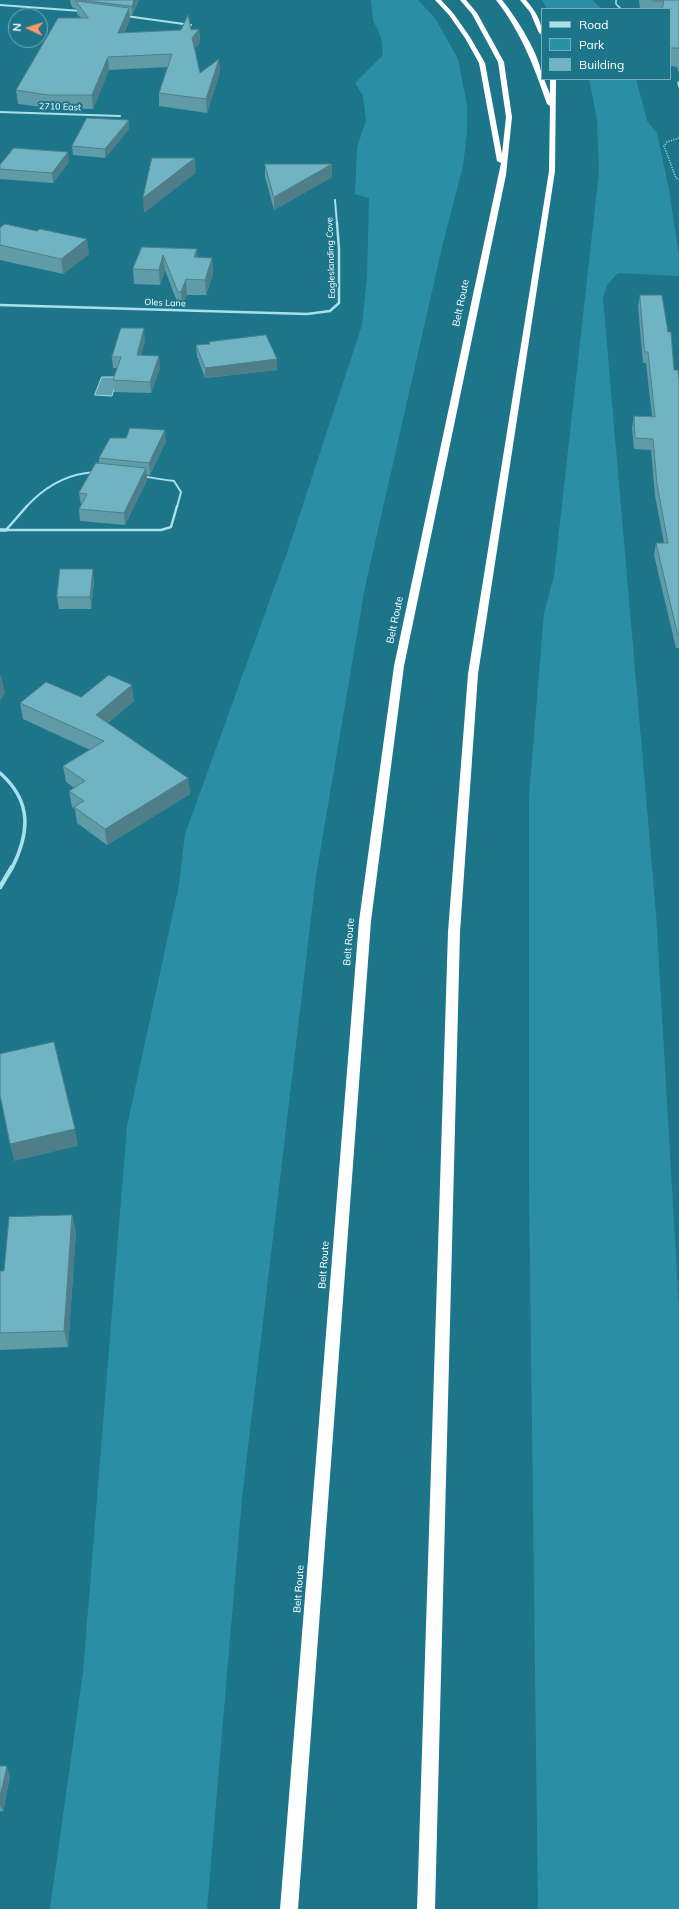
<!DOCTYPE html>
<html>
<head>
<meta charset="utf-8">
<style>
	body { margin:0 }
	#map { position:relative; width:679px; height:1909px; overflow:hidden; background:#1d758a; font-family:Mulish,sans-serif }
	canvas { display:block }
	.legend { position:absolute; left:541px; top:8px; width:130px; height:72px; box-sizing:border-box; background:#1d758a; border:1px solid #77acb9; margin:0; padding:5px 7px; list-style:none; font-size:12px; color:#fff }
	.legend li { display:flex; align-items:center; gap:8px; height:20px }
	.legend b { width:20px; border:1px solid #77acb9 }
	.north { position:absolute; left:8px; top:8px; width:40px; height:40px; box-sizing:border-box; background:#1d758a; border:1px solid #77acb9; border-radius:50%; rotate:274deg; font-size:11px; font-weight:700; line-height:16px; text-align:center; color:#fff }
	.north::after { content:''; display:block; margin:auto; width:14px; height:18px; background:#fb9967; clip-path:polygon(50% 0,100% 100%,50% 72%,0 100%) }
</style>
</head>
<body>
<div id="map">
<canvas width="679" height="1909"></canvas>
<ul class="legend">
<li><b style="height:5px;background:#a8e0ec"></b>Road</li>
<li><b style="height:11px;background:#2a8fa4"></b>Park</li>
<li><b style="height:11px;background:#70b4c3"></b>Building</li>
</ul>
<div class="north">N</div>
</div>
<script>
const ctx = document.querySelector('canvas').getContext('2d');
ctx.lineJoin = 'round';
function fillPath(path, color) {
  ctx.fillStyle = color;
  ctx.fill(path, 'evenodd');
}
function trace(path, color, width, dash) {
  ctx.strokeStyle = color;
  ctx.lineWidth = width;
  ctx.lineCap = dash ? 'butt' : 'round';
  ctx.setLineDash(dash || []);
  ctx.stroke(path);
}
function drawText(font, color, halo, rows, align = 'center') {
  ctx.font = font + ' Mulish,sans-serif';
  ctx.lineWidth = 4;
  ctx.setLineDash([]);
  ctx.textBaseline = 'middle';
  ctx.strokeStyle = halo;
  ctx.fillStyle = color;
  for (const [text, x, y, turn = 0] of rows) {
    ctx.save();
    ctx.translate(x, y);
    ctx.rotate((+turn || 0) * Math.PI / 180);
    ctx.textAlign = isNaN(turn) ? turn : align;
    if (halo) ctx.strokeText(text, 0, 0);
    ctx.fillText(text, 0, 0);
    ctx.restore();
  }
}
const green = new Path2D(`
	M371,0H418L435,18L458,59L467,105V132L463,166L443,243L365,587L316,876L242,1498L207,1909H50L83,1672L127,1126L179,885L185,834L289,547L362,325L367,278L369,198L355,194L357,147L366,121L363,96L355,83L383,55L381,37L373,20Z
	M542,0H593L601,9H547Z
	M589,79H636L647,121L657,133L669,190L679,255V276L618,273L607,285L603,298L656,913L679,1308V1909H538L529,1187V796L544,613L554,576L599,172L597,119Z`);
const water = new Path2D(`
	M102,377H118L112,396L95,395Z`);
const path = new Path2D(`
	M679,138L667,142L664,146L676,178L679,180`);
const laneFar2 = new Path2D(`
	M616,0V4L621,9
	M678,82L679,87`);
const laneFar1 = new Path2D(`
	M26,507C72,457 114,473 174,481L181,492L177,507`);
const lane = new Path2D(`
	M27,506L6,530H161L171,527L177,506`);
const streetFar3 = new Path2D(`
	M0,5L81,11
	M126,16L191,25
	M0,112L120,116
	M335,200L337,224`);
const streetFar2 = new Path2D(`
	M0,305L307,314L330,311L339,303V249L337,223`);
const streetFar1 = new Path2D(`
	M0,530H6
	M0,773C32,801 30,832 12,868`);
const street = new Path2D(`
	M0,887L12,867`);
const highway = new Path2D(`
	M435,0H441L453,13L470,37L485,63L502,154L506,117L498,62L472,14L460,0H466L477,13L504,62L512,117L506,175L404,666L371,921L298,1909H280L359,921L394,666L501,163L497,161L479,63L465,38L449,15Z
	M496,0H502C516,17 542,57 542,79H544L550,94V79H556L555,171L478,674L460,932L435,1909H417L448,932L468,674L549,171L550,106L547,104C534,66 521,32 496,0Z
	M520,0H526C535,11 542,20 542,35L539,33L530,12Z`);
const wall = new Path2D(`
	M70,0H139L132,15H130V20L124,33L199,29L200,42L195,48L200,73L219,59L220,72L207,113L159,106V93L168,67L109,70L93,109L50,108L18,104L16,90L81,18L77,14V9L73,8L71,5Z
	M639,0H679V72L678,71L677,67L670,66V9H640Z
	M129,120V129L105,158L73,155L72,146Z
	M69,162L53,183L0,179V165Z
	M265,164L332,177L274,210L265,177Z
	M0,228L89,254L63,274L0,260Z
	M142,247L197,258H212L213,274L206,295H187L182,308L179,307L165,270L160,285L134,284L133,269Z
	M640,295L679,381V648H676L654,555L656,543H664L655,496L651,450L634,449L632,428L634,416H652L646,363H643L638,306Z
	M145,340L141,356L160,368L151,393L114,392L113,380L117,368H113L112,357Z
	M209,342L277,359V370L205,378L197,356L196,345L209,344Z
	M166,441L150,475H147V480L125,525L80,521L79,509L81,505L79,493L99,463V458Z
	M94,581L91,609H59L57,597Z
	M81,697L134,701L108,723L188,778L190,794L107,845L77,823L75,809L72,807L69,791L74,788L66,782L63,766L90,750L23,719L20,703Z
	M72,1215L76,1232L68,1347L0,1350V1271H4Z
	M0,1766L10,1776L3,1812L0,1811Z`);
const shadedWall = new Path2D(`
	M134,0H139V1L132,15V6Z
	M129,8L130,20L119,45L118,33Z
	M199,29L200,42L193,50L192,38Z
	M108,57L109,70L93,109L92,95Z
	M219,59L220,72L207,113L206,99Z
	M129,120V129L105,158V149Z
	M68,152L69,162L53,183L52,173Z
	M195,158L196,173L144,213L143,198Z
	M332,164V177L274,210V197Z
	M87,239L89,254L63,274L61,259Z
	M197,249L198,264L194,257Z
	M163,255L165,270L160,285L159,270Z
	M212,258L213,274L206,295L205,280Z
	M186,279L187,295L182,308L181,292Z
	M144,328L145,340L138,367L137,355Z
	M159,356L160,368L151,393L150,382Z
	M277,359V370L205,378V368Z
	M165,430L166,441L150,475L149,463Z
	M146,468L147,480L125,525L124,513Z
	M93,569L94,581L91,609L90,597Z
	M1,675L5,693L0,701V678Z
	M132,685L134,701L98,731L96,715Z
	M188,778L190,794L107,845L105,829Z
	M75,1129L78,1146L14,1161L10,1144Z
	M72,1215L76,1232L68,1347L64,1331Z
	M7,1766L10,1776L3,1812L0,1805V1797Z`);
const building = new Path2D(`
	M81,0H134L132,6Z
	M653,0H679V48H670V9H662L664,1H653Z
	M76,1L129,8L118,33L181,30L188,15L191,30L199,29L192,38L200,73L219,59L206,99L159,93L172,54L108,57L92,95H48L16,90L58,18H88Z
	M87,118L129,120L105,149L72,146Z
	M14,148L68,152L52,173L0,169V165Z
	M152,158H195L143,198Z
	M265,164H332L274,197Z
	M5,224L37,231L40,229L87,239L61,259L0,245V228Z
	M142,247L197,249L194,257L212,258L205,280L186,279L181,292H178L163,255L159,270L133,269Z
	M640,295H662L668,332H671L674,370H678L679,381V636H678L656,543H668L657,484L653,439L635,438L634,416L655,417L648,352H645Z
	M121,328H144L137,355L159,356L150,382L113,380L121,357H112Z
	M266,335L277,359L205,368L196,345L210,344L209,342Z
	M130,428L165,430L149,463L99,458L110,438H126Z
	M96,463L146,468L124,513L79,509L87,494L79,493Z
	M60,569H93L90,597H57Z
	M109,675L132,685L96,715L188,778L105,829L74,807L84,801L69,791L85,781L63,766L104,741L20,703L46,682L81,697Z
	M54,1042L75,1129L10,1144L0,1095V1054Z
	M72,1215L64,1331L0,1333V1271H4L9,1217Z
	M0,1766H7L0,1797Z`);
const farStreetnames = [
	["2710 East",60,107,2],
	["Eagleslanding Cove",331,258,-92],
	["Oles Lane",165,303,2]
];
const streetNames = [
	["Belt Route",461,303,-78],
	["Belt Route",395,620,-78],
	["Belt Route",349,942,-85],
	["Belt Route",324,1265,-86],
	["Belt Route",299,1589,-86]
];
fillPath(green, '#2a8fa4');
fillPath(water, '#65a1ae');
trace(water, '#9ce0ed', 1);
trace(path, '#a8e0ec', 1.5, [1, 1.5]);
trace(laneFar2, '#a8e0ec', 1.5);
trace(laneFar1, '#a8e0ec', 2);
trace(lane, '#a8e0ec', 2.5);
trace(streetFar3, '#a8e0ec', 2);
trace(streetFar2, '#a8e0ec', 2.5);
trace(streetFar1, '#a8e0ec', 3.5);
trace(street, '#a8e0ec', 4.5);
fillPath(highway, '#fff');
fillPath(wall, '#609ba8');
fillPath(shadedWall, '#4e7e88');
fillPath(building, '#70b4c3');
trace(building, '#4e7e88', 1);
drawText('9px', '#fff', '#1d758a', farStreetnames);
drawText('10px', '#fff', '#1d758a', streetNames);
</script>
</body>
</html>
